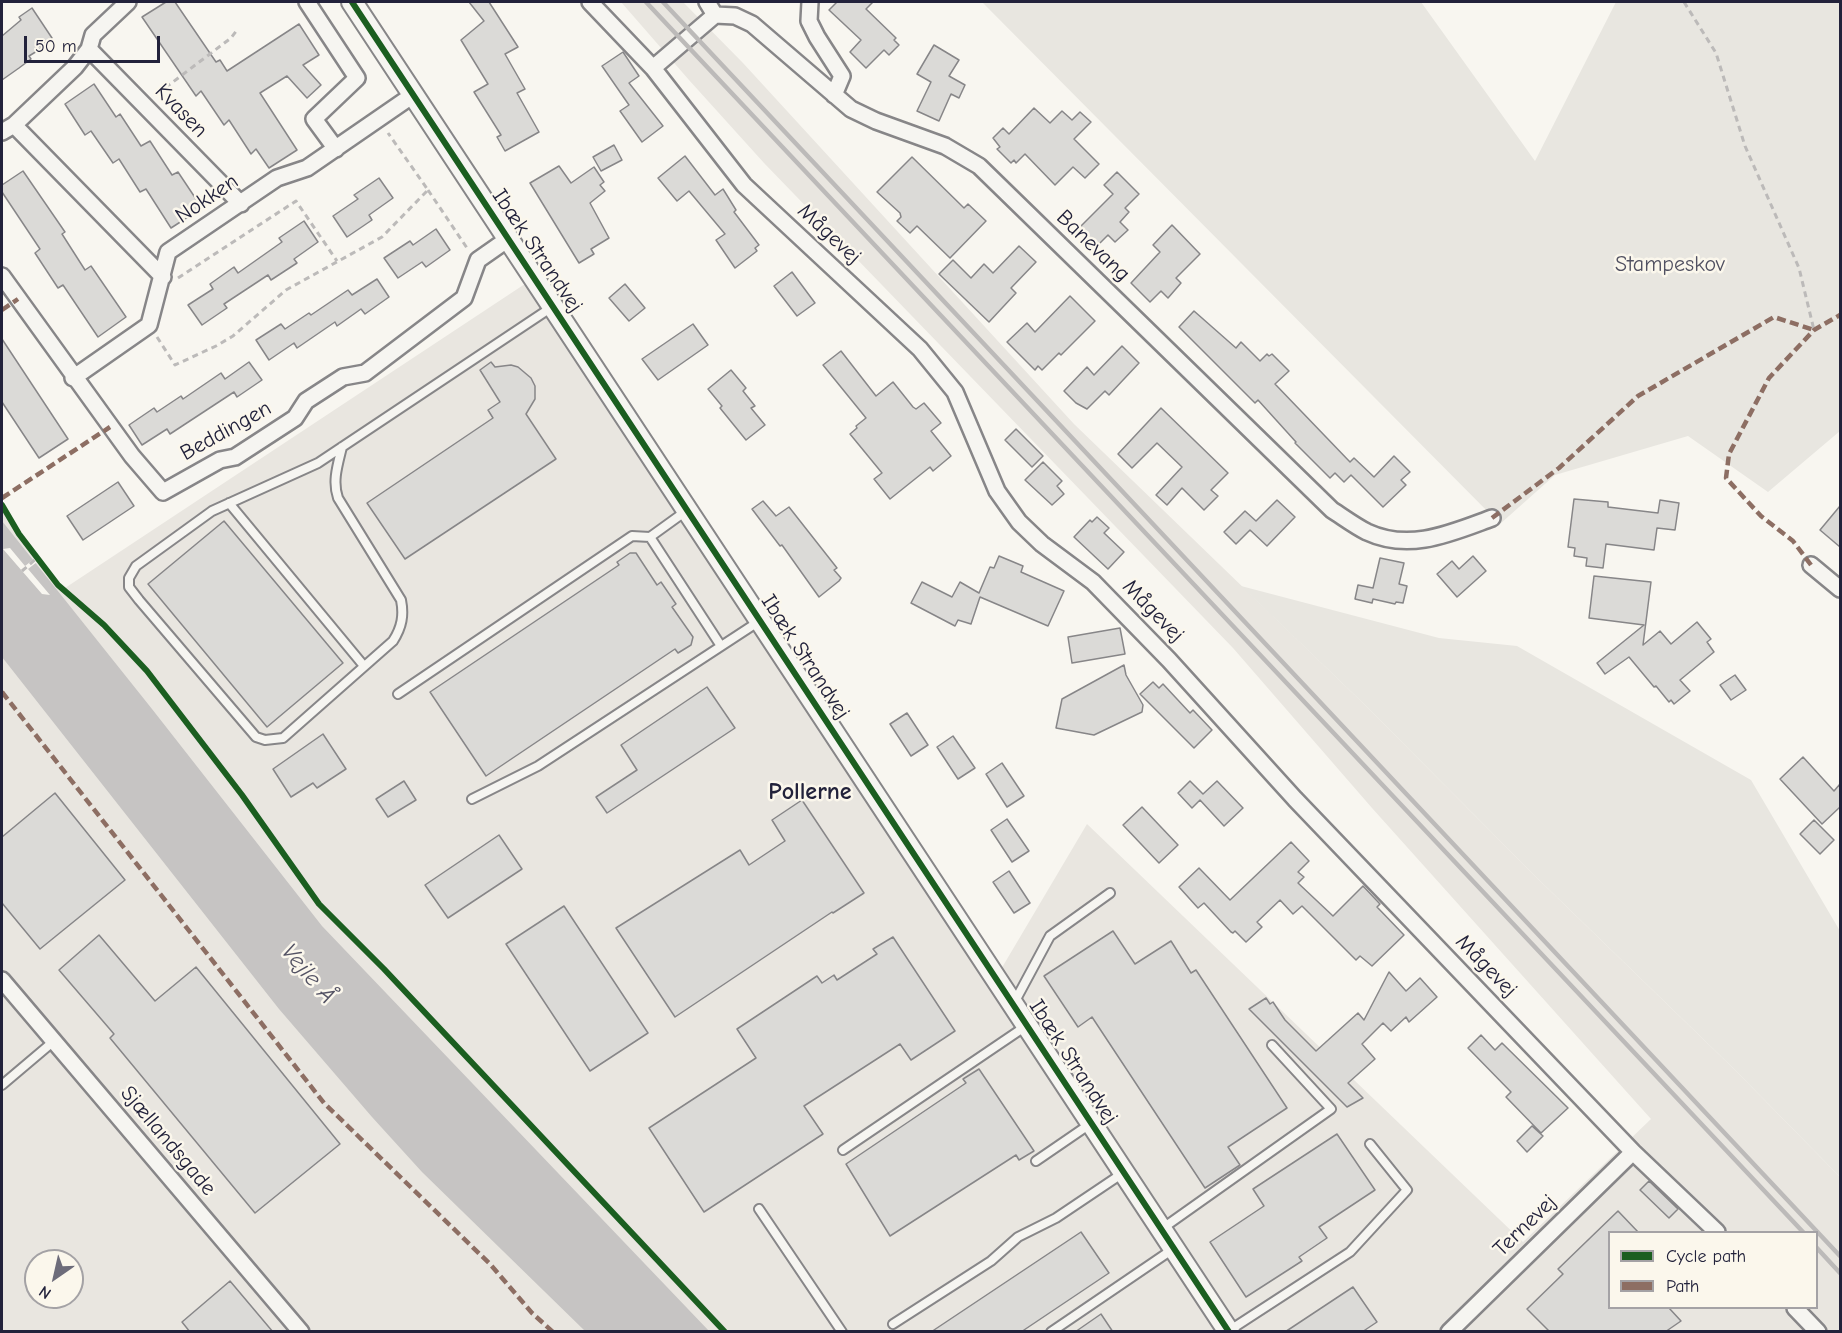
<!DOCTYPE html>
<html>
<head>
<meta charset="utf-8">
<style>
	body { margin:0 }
	#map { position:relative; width:1842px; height:1333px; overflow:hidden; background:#f8f6f0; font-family:"Comic Neue",sans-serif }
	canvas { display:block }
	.frame { position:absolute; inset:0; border:3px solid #22223b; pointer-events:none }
	.legend { position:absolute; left:1608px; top:1231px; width:210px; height:78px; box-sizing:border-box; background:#fbf7ec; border:2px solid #a4a2a5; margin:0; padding:8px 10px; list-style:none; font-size:18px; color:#22223b }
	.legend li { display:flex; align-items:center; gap:12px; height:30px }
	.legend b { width:30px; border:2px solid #a4a2a5 }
	.north { position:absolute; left:24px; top:1249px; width:60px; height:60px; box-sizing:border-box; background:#fbf7ec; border:2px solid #a4a2a5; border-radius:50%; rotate:214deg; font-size:16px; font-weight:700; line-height:24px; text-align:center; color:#22223b }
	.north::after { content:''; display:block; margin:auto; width:21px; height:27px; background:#6d6c7a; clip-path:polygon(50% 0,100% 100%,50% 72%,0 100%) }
	.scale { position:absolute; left:24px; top:36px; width:136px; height:27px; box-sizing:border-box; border:3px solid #22223b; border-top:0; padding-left:8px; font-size:18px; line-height:21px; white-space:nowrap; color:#22223b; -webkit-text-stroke:4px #fbf7ec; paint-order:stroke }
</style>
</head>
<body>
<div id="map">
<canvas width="1842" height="1333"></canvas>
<div class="frame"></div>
<ul class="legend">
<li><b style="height:8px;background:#1b5e20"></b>Cycle path</li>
<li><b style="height:8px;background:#8d6e63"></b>Path</li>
</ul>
<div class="north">N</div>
<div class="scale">50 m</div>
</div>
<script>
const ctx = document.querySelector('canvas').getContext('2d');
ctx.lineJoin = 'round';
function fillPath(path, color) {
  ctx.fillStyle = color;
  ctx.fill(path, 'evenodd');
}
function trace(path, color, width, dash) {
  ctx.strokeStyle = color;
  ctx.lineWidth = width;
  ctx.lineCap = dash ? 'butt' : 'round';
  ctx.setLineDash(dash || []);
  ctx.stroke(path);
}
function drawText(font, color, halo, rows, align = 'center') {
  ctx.font = font + ' "Comic Neue",sans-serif';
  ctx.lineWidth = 5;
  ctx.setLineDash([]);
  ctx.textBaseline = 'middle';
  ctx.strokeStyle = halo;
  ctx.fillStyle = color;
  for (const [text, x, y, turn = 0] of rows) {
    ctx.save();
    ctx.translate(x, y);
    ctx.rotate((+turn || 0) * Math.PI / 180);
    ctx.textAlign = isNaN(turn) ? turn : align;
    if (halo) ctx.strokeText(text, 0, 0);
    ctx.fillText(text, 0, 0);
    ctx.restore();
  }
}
const built = new Path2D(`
	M621,2H683L743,63L1074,424L1365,705L1536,877L1735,1070L1840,1177V1331H2V509L62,590L540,274L994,981L1087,824L1523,1242L1651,1119L1372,808L1233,648L764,163L689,80ZM1610,1232H1816V1308H1610ZM36,1261H72V1297H36Z`);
const green = new Path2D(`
	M982,2H1421L1535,161L1616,2H1840V431L1768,492L1688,436L1555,475L1500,524Z
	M1241,586L1439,638L1517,646L1751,780L1840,931V1177L1735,1070L1536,877L1365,705Z`);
const water = new Path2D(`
	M2,521L152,709L322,926L709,1331H585L422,1172L372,1117L279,1009L2,657Z`);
const pier = new Path2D(`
	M10,548L25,566L34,559L37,562L28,569L50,595L42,594L3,549Z`);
const building = new Path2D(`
	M166,2H175L216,62L220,60L227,71L299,24L319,55L303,65L321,85L307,98L287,76L260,93L297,150L269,168L256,149L251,154L229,120L224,125L201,91L196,96L142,17Z
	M469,2H489L518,47L505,54L525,89L517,93L539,132L505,151L497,137L501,135L474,92L488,84L461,40L484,21Z
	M837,2H873L866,9L896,38L894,40L899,45L889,55L884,50L866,68L850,52L861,40L829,10Z
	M32,8L52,38L40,46L42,48L29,56L31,59L19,68L2,80V36L21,20L19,17Z
	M934,45L959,60L949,76L965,85L959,98L951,94L939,121L917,111L931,82L917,74Z
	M623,52L639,76L629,83L663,126L642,142L620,111L629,105L602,66Z
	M94,84L116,117L120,114L141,146L150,141L172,175L178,172L202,208L171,228L146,189L140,192L119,159L113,163L91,131L85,135L65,104Z
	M1034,108L1050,123L1062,111L1072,120L1080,112L1091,122L1074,139L1099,164L1085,178L1073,167L1055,185L1025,154L1016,163L1014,160L1011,163L997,149L1000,147L993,138L1003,128L1009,134Z
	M614,145L622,160L601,171L593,157Z
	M685,156L715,195L723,189L736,210L734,212L759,245L755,248L757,251L735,268L716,240L725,234L689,191L677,201L658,178Z
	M912,157L964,208L968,204L986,221L950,258L917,226L910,233L897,221L901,217L900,213L877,192Z
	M559,166L571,183L594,167L604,182L600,185L605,191L590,203L609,238L591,249L594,254L579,263L530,183Z
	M23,171L65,232L62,234L85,270L91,266L126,317L98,337L63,285L58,288L35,253L40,249L2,192V185Z
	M1117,172L1139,194L1125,208L1129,212L1120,222L1128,230L1115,242L1108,235L1095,248L1077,230L1113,194L1104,185Z
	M379,178L393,198L369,215L372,220L347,237L333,216L358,199L354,195Z
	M304,221L318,242L294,259L297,263L271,280L268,275L224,304L227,308L202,325L188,305L213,289L210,284L234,267L238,273L282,242L279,238Z
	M1172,225L1200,254L1176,278L1181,283L1168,298L1161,291L1150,302L1131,283L1160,252L1153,245Z
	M436,229L450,250L426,267L422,262L398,278L384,258L410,241L413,245Z
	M1019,246L1036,262L1011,288L1016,293L989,322L939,274L953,260L971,278L984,264L993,273Z
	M792,272L815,303L797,316L774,286Z
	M377,279L389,297L365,314L361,309L337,326L335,322L297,348L294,343L269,360L256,340L281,324L285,329L309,313L311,315L348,290L352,295Z
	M625,284L645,308L629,321L609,298Z
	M1070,296L1095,321L1061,355L1059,353L1042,370L1038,366L1035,370L1007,342L1027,323L1035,332Z
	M1194,311L1236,348L1241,342L1260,361L1267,354L1269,356L1272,354L1289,371L1275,384L1350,462L1354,458L1374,477L1394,456L1410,472L1401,480L1406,485L1383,507L1351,475L1344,482L1335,473L1330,478L1295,443L1296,442L1258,400L1255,403L1179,327Z
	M693,324L708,345L658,380L642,359Z
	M2,339L68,439L39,458L2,402Z
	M1122,346L1139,363L1109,395L1105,391L1087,409L1076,403L1064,391L1087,367L1094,375Z
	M841,351L876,396L893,382L913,407L916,409L924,403L941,423L931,431L951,456L933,471L930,467L890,499L874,479L882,473L850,434L857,428L856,426L866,418L823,365Z
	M249,362L262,380L237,397L234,392L170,434L167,429L142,445L129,425L154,408L157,412L181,396L183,399L221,373L225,379Z
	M491,362L495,367L511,365L518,367L531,378L535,386V399L526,414L556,459L405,559L367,503L493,418L488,410L500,402L480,370Z
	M731,370L746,388L743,391L755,406L751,408L765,425L746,440L720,408L722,406L708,389Z
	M1161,408L1228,473L1211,490L1218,496L1204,510L1182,488L1167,505L1156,495L1182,467L1157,443L1132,468L1118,454Z
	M1016,429L1043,456L1032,467L1005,440Z
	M1043,462L1062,481L1057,486L1064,494L1052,505L1025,480Z
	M118,482L134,506L83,540L67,516Z
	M1574,499L1608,502V507L1658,513L1660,500L1679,503L1675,530L1657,528L1654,550L1606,544L1603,568L1586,566L1587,558L1574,556L1575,548L1568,547Z
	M1277,500L1295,517L1267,546L1250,530L1236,544L1224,532L1245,511L1256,521Z
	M763,501L776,516L789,507L837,568L834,570L841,578L839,581L819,597L782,545L780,546L752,509Z
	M1840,506V547L1820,530Z
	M1097,517L1109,528L1104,533L1124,552L1108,569L1074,537L1090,520L1092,522Z
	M224,521L343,663L267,727L148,584Z
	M630,553H636L657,585L661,582L676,604L672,607L693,637L691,645L678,653L675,649L486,776L430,692L619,565L617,562Z
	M999,556L1023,566L1021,572L1064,591L1048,626L980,597L971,624L958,620L955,626L911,603L922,582L952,597L960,582L979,593L990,567L994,568Z
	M1473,556L1486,571L1457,597L1437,574L1452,561L1459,569Z
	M1380,558L1404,563L1399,584L1407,586L1403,603L1396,602L1395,604L1373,599L1372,603L1355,599L1358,585L1373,588Z
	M1594,576L1651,582L1643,645L1660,631L1671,644L1697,622L1711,639L1707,642L1714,652L1680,680L1690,691L1674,704L1671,700L1669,702L1656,686L1654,687L1629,657L1605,674L1597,663L1644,625L1589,618Z
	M1120,628L1125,654L1072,663L1068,637Z
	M1124,665L1126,675L1143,705L1142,712L1094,735L1056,728L1062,699Z
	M1735,675L1746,690L1731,700L1720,685Z
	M1153,682L1159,688L1163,684L1190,713L1193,710L1212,730L1194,748L1140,694Z
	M707,687L735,728L607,813L596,797L637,770L621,745Z
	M907,713L928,745L911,756L890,724Z
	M323,734L346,769L317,788L313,783L291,797L273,769Z
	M953,736L975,768L958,779L937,747Z
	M1803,757L1834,791L1840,784V807L1822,824L1780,779Z
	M1002,763L1024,796L1007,807L986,774Z
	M404,781L416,800L388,817L376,799Z
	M1190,781L1203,794L1217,781L1243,808L1224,826L1200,800L1192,808L1178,793Z
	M55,793L125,880L40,949L2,903V837Z
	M802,800L864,893L833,913L832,912L675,1017L616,928L740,850L749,865L785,841L772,820Z
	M1142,807L1178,845L1159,863L1123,825Z
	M1007,819L1029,851L1012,862L991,830Z
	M1814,820L1834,840L1820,854L1800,834Z
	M499,835L522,869L448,918L425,885Z
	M1291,842L1309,861L1298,872L1304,877L1298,883L1333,916L1363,886L1380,904L1377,907L1404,935L1372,966L1360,956L1356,960L1302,906L1293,914L1280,900L1257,922L1262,927L1246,942L1235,931L1233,933L1231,932L1204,903L1198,908L1179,887L1199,868L1230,900Z
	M1009,871L1030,903L1014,913L993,882Z
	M564,906L648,1033L590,1071L506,944Z
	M1113,931L1135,964L1171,941L1191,973L1196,970L1287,1108L1228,1147L1240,1165L1205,1188L1092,1017L1078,1027L1044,976Z
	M99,935L155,1001L196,967L340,1144L255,1213L110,1038L114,1034L59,970Z
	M893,937L955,1031L911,1060L900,1044L804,1106L823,1134L704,1212L649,1128L756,1058L737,1029L817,976L822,983L834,975L837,980L877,954L873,949Z
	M1389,972L1406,991L1420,978L1437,997L1409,1022L1406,1017L1391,1031L1383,1023L1362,1044L1375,1059L1348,1083L1363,1098L1347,1107L1249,1009L1266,998L1270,1004L1273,1002L1285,1020L1316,1051L1358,1013L1364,1020Z
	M1481,1035L1495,1050L1502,1043L1568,1108L1541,1133L1506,1097L1511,1092L1468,1048Z
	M979,1069L1034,1151L1019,1160L1016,1155L890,1236L846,1164L966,1083L963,1079Z
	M1532,1126L1543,1136L1527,1152L1517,1141Z
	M1337,1134L1375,1190L1319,1227L1327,1238L1299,1257L1302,1261L1246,1297L1210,1242L1264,1206L1253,1189Z
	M1649,1181L1678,1209L1669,1218L1640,1190Z
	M1618,1211L1639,1233H1610V1308H1669L1681,1321L1665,1332H1550L1527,1309L1563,1274L1558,1269Z
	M1081,1232L1109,1273L1021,1332H931Z
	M230,1281L273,1332H190L182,1322Z
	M1353,1287L1377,1322L1362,1332H1285Z
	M1101,1314L1113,1332H1075Z`);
const path = new Path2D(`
	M1684,2L1716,53L1745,146L1799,268L1814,330
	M157,94L231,38L237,30
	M428,190L467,248
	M178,278L296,201L337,261
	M157,337L175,365L216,346L233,336L286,290L382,237L428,190L388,133
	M22,571L37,558`);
const lane = new Path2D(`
	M342,447C338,464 332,481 338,498L401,600C404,615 402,627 393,641L283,738L265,740L256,737L139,600L129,587V578L136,566L212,511L318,463L552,307
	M229,503L364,666
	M650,537L721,646
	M398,694L632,536L650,537L686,511
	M472,799L538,766L758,622
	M1014,1003L1050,936L1110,893
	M2,1085L54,1041
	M843,1150L1026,1026
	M1036,1161L1090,1124
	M759,1209L842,1332
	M1163,1228L1331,1109L1272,1045
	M893,1324L991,1261L1018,1237L1056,1218L1123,1173
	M1230,1330L1350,1252L1407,1190L1370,1144
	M1051,1332L1173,1249`);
const street = new Path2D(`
	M307,2L357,78L314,119L336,149
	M590,2L653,68L744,185L920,349L955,392L997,491L1019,522L1042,544L1093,582L1169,660L1295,799L1633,1152L1717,1232
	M707,2L715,15
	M810,2L809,21L817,37L842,76L834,95
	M89,49L241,204
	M653,68L715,15L735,16L752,24L851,109L876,121L945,146L979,166L1332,510C1343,517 1355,526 1367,532C1410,552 1451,533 1492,518
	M14,125L163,277
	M2,132L14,125L75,67L89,49L93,35L128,2
	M2,276L132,456L163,492L220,460L235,457L295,418L306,401L343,377L365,373L464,298L478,260L508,239
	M73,378L149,325L168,252L277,178L307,168L413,95
	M1811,565L1840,589
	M2,980L301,1332
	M1795,1308L1818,1332
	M1449,1332L1633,1152`);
const secondary = new Path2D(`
	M352,2L1229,1332`);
const rail = new Path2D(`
	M646,2L1803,1232
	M663,2L1840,1256
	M1816,1247L1840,1273`);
const quiet = new Path2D(`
	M2,310L18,299
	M2,498L110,427
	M1492,518L1559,468L1638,396L1774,317L1814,330
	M1811,565L1793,541L1761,516L1726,478L1729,454L1769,378L1814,330L1840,315
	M2,692L324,1103L490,1264L532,1313L553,1332`);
const cycleway = new Path2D(`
	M352,2L1229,1332
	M2,505L19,534L58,585L104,625L147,671L242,795L319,904L384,969L725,1332`);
const streetNames = [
	["Kvasen",181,111,46],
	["Nokken",207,199,-34],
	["Mågevej",829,234,43],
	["Banevang",1093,246,44],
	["Ibæk Strandvej",537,251,56],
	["Beddingen",226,431,-29],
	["Mågevej",1153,611,46],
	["Ibæk Strandvej",805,657,57],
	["Mågevej",1486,966,46],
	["Ibæk Strandvej",1073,1062,57],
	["Sjællandsgade",168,1141,50],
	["Ternevej",1525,1226,-44]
];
const parkNames = [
	["Stampeskov",1670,265]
];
const neighbourhoodNames = [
	["Pollerne",810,792]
];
const waterNames = [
	["Vejle Å",308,974,50]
];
fillPath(built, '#e9e6e0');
fillPath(green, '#e8e6e0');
fillPath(water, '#c6c4c3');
fillPath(pier, '#f8f6f0');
fillPath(building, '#dbdad7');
trace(building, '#878688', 1.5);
trace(lane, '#878688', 12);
trace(street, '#878688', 20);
trace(secondary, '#878688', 24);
trace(path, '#bcbab9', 3, [6, 4.5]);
trace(lane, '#f6f5f1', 8);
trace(street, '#f6f5f1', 15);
trace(secondary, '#f6f5f1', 20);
trace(rail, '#bcbab9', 4.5);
trace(quiet, '#8d6e63', 4.5, [9, 4.5]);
trace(cycleway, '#1b5e20', 6);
drawText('22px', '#22223b', '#fbf7ec', streetNames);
drawText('22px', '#505061', '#fbf7ec', parkNames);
drawText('bold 24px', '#22223b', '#fbf7ec', neighbourhoodNames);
drawText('italic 24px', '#545364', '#fbf7ec', waterNames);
</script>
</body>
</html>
